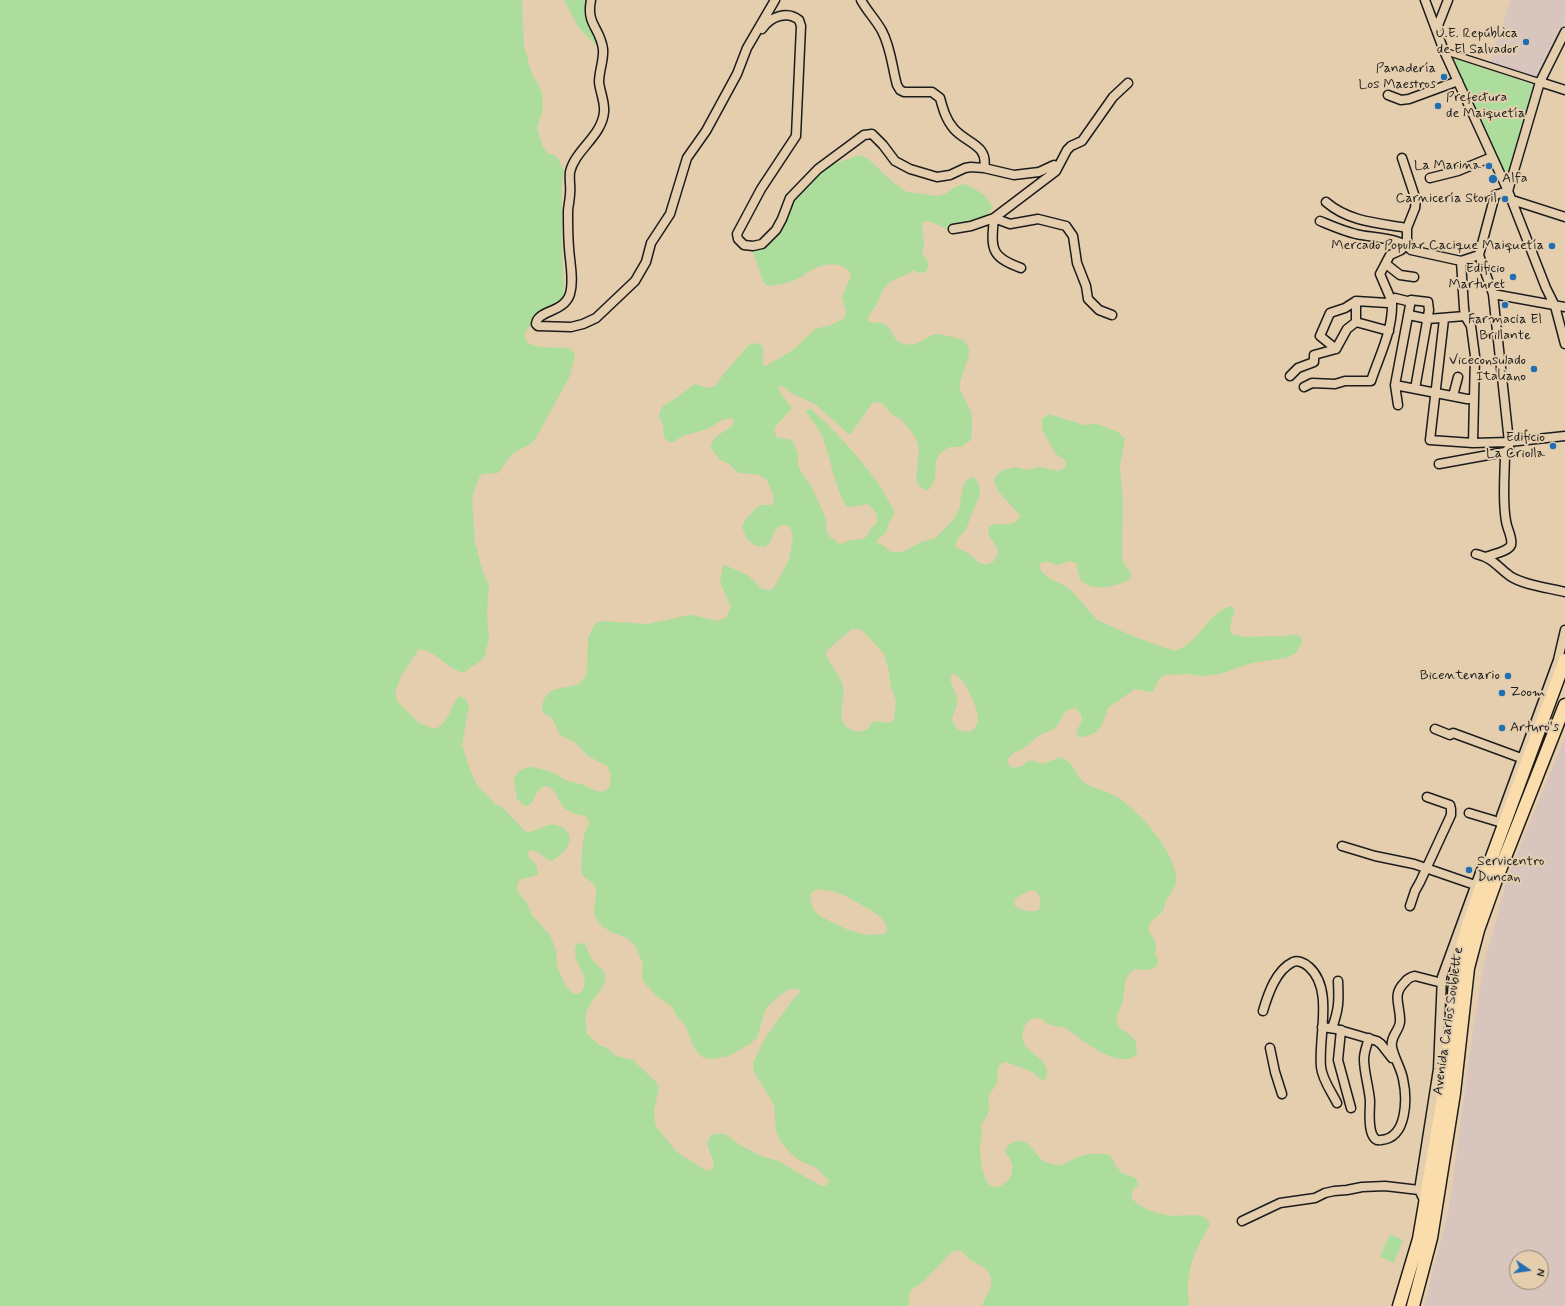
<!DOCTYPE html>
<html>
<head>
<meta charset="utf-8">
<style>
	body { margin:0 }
	#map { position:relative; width:1565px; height:1306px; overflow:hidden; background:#e4ceae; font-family:Mynerve,sans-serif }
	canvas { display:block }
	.north { position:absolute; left:1509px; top:1250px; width:40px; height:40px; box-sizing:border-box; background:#e4ceae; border:1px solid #948774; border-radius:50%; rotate:103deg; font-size:11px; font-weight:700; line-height:16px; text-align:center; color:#1c1c1c }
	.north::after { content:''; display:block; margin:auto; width:14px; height:18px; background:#1f6fb2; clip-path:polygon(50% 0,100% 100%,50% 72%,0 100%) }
</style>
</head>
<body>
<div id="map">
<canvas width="1565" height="1306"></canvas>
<div class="north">N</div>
</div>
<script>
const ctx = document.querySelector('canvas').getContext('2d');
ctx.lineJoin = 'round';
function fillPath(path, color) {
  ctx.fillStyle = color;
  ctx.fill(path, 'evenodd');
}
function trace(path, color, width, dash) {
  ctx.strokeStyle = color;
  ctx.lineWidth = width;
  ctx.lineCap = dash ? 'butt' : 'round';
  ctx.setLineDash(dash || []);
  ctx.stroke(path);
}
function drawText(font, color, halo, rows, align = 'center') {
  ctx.font = font + ' Mynerve,sans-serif';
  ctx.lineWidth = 4;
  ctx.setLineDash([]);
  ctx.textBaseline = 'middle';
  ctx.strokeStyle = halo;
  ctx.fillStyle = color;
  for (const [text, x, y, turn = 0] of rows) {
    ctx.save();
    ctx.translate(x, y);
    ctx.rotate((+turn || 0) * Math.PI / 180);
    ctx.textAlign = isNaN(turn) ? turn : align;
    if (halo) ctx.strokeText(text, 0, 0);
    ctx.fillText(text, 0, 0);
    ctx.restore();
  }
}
const built = new Path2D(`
	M1511,0H1565V21L1538,79L1489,63Z
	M1565,737V1306H1424L1449,1208L1473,1032L1484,964L1508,876ZM1517,1258H1541V1282H1517Z`);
const green = new Path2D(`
	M0,0H522L524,46L532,74L537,82L542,93L543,109L537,128L543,148L549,154L554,155L558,158L564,171L562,183V249L565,304L559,313L535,323L528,328L525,333V338L527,342L532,345L541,347L569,348L575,354L570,376L536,438L532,443L512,454L498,473L483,474L479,478L475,488L472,500L473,513L475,543L485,578L489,584L487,614L489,638L485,656L479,662L463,673C446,668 435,650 419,649L401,676L395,693L397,701L419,723L434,729C449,725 450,706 459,696L466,699L469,707L462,745L470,770L477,785L496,805L501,806L525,831L530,832L552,824C580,829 571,851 552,861C542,858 541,850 529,850L528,856L537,866L538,875L519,880L517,888V891L527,903L532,915L550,935L556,950L557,966L565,985L572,993L579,994C597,980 567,960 577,944L583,943L585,944L592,960L605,972C608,989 589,999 586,1014C585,1021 587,1027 587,1034L599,1045L607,1048L616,1056L633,1060L655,1081L659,1087L654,1111L655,1123L658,1129L677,1152L706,1171L710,1170L714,1166C713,1155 701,1142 713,1134H725L740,1145L761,1156L778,1161L821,1186L827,1185L829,1180L815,1167L802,1162L791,1154L779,1139L776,1131L774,1105L753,1070V1063L765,1038L793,999L799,994L800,989L788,990L779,996L766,1008L757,1038L750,1044L726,1057L710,1059L702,1057L694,1048L685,1025L676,1015L673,1008L657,996L644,983L642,977L643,964L636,947L627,938L611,932L602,926L595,917L594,910L596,896V889L593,883L584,877L581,872L582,850L584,835L589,824L587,817C581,814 574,815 569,811C567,810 563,807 562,805C557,799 552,779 540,789C534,793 535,802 528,806L523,805L517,799L514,780L515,776L521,770L525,768L533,767L549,771L568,781L581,784L596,791L603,792L609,788L611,774L607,766L588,756L576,743L560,735L552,718L544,713L542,709C545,675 581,698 587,672L588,638L595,624L602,621L648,624L684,616L693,615L717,621L726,618L731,607L720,582L723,566L725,565L749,576L762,589L770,590L774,587L789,560L793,537L790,526C768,521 778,542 764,547L754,545L747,539L742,527L745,520L756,508L761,505H771L773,503L774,497L769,485L767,480L757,474H746L737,472L729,464L719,459L711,448C712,433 726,434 734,423L733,418L722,420L707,429L683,436L672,443L666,440L664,437L663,426L659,416L661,409L663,406L676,398L692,386L695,384L707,388L715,386L725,372L749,345L755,343L762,345C765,353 761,359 764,366H766L793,350L815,329L831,325L841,320L845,317L846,310L842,297L851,276C845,260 825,263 813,269C807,272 803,277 797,279C788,283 777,286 767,286L763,281L753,252L765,245L796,199L810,183L833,164L860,155L867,158L894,183L907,192L937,196L945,194L957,186L963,184L968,185L984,195L993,207L985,218L951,229C941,230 933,219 923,222L922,224L924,244L922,253L929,263L926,272L918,273L913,270C905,278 895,277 888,284C882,290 880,297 877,304C874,311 868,312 868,321L875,323L879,322C893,325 891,341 905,344C919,348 926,335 936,334C940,334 959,338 962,340C966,341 968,346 969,349C970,361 959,378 960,388C962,397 969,405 971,412C973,418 972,434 971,440L961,447H949L940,453L936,461L935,479L928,491L920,487L916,480L919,449L916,438L902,420L893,415L882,403L873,402L850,435L815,404L791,393L781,385L779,386V391L792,408L774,428L776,437L792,440L798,453V464L801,472L811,486L825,516L827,532L830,537L840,544L851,540L862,539L867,536L869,531L877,522C878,514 874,508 867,504L851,507L846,506C834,485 831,460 823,438C819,429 812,420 806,412L807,409H811C842,437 878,476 895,513L890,521L886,532L876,542L884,546L891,552H903L921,542L936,538C943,529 954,522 958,511C963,500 959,484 971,477L976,479C984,492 978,499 973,511C970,517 969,523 966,529C962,536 954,538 956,548C960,549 965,551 968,553C977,559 980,569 993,562C1006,544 987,543 988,528L994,524C1004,524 1015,527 1020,516L1017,512L998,491L994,480L996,476L1002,470L1016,467L1026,470L1040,467L1059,471L1066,466L1065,460L1056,454L1051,446L1042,429V419L1049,414L1084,425L1095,424L1100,425L1118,432L1125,439L1120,466L1123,503L1122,555C1123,558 1123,561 1124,564C1126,568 1133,572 1131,577C1130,580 1127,581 1124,582C1111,588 1091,591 1080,580L1076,563L1069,561C1067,562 1062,564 1059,565C1051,565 1048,557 1039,565C1044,581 1061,581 1072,591L1097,620L1135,637L1174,651C1198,645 1208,612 1231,606L1235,610L1230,626L1231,634L1246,637L1287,636L1294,634L1301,637L1302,639L1301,645L1296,653L1286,658L1252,663L1220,674L1201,676L1189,674L1165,675L1159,679L1153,692H1151L1135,689L1108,708L1102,725L1096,732L1084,737H1078L1076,732C1082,721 1086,717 1075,708C1059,709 1065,723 1052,730C1048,732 1044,733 1040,735C1035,738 1032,742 1028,745C1023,750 1010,752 1008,760C1007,763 1010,765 1012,768L1022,766L1029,760L1043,764L1060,757C1076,762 1074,776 1085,783C1094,789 1106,790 1115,796C1138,809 1179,855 1176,882C1175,890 1167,896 1165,903C1164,906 1164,910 1162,912C1158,918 1149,919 1149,928C1148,933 1153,936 1155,941C1157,946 1155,951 1156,956C1157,959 1158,958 1158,961C1158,971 1142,971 1136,969C1121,975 1126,993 1122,1004C1120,1010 1115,1015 1117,1021C1119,1030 1125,1031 1131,1036C1137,1041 1140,1053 1133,1057C1113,1067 1081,1039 1066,1028C1062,1026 1056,1027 1051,1025C1044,1023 1042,1015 1032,1019C1027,1021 1024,1026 1023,1031C1019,1047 1034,1052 1043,1062C1048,1067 1049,1077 1043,1081L1032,1072L1006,1062C993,1064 1000,1076 996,1085C993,1090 989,1093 988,1099C990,1106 990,1113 985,1119C983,1122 981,1124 981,1127C981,1129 982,1131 982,1133C982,1137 980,1141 980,1146C980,1156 982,1189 997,1187C1001,1187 1003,1184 1007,1181C1016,1172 1013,1161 1005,1152C1006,1148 1008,1145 1012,1143C1030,1133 1034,1160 1049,1163C1052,1164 1058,1166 1061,1165C1067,1163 1074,1158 1081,1156C1088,1154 1104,1152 1111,1156L1116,1166L1122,1173L1136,1178L1138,1185L1133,1190L1131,1196C1135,1207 1161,1215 1172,1216C1181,1216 1197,1214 1204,1217C1207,1219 1209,1221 1210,1225C1199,1244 1189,1261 1188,1284C1187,1291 1189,1299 1189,1306H982C984,1298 993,1288 991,1279C989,1266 976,1265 968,1258C966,1256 965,1253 961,1251C958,1250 955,1251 952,1252L923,1282L911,1290L909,1296V1306H0ZM852,629L862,630L884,654L889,672L891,687L896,701L894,720L889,723L874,721L872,722L869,728L860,732C828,727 849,702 842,683C838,673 831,665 826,655V651ZM954,674C964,677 980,711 978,721C977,726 974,729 970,732L958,730L952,720C953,714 958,706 957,699C956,690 949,684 951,675ZM818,889C826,890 833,891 840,894C847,896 853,901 860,904C868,909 894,921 885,934L865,935L846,929L820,916L813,909L810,897L812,892ZM1031,890L1037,892L1041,902L1038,910C1031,913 1021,910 1015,906L1014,899Z
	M564,0H594L592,5L599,43L596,45L579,28Z
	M1452,58L1535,85L1508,183Z
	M1390,1234L1403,1240L1394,1263L1380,1257Z`);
const pedestrian = new Path2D(`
	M1444,51L1540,82`);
const minor = new Path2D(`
	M591,0C586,25 600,27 603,49C604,60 599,71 599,82C600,92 605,102 604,112C602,136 575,150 570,172C569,180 571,187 570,194C570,200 568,206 568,212C568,224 568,236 569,248C570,263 574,280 570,294C564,313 537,310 536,324L538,326L571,327L583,324L596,318L635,281L646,262L651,243L670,214L687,158L706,131L737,74L747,48L775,0
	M861,0C867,11 876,20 882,31C891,48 892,67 897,85L900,90L904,92H932L940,98C943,109 946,120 954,129C966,143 989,145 984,168
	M1425,0L1444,51L1508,191L1546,288L1555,306L1565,344
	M1437,28L1448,0
	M762,29C770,17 787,10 799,20L801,26L796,136L761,189L737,234L738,239L744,245L753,246L762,244L776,230L782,219L790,198L818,169L864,135L872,134L883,145L895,161L910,169L937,177L950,175L965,168L971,167L984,168L1014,175L1039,172L1054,165L1057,167
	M1540,82L1565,90
	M1388,95L1401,100L1409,99L1458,81
	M1430,178L1458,171L1492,157
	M1512,200L1565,217
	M1326,202C1349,222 1379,223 1407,228
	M1320,221C1332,226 1343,231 1356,234C1371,238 1401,237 1411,250L1461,261L1479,255
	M953,229L971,226L994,218L1010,224L1038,219L1066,226L1073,236L1077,263L1086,286L1088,299L1099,310L1112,315
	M1461,261L1464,308L1465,316L1471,326L1475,356L1473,443
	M1386,264L1400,275L1414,277
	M1021,268C990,257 991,248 994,218L1056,171L1067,150L1071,146L1082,141L1113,97L1128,83
	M1493,294L1565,307
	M1409,315L1428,319L1465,316
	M1444,319L1430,440L1473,443L1509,442L1565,436
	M1356,322L1389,331
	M1336,349L1320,336L1330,313L1345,308L1356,301L1388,303L1395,298L1411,302
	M1290,376L1298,368L1314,362V355L1336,349L1347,329L1356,322V301
	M1395,385L1467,399H1474
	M1304,387L1312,383L1335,384L1345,381H1371C1380,354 1393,330 1392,302L1380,274L1390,255L1401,250L1407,244V228L1415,208L1416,200L1402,158
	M1453,396L1458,377
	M1398,405L1395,385L1411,300L1428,302L1429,310L1415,389
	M1439,464L1505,452
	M1476,554C1495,559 1496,566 1510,576C1523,585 1549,588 1565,592
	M1486,557C1492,554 1508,552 1511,545C1513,538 1507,529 1506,521C1502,499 1505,474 1505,452L1509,449V442L1493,294L1479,255L1495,195L1508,191L1540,82L1565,32
	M1435,729L1450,735L1453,733L1521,758
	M1469,813L1499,822
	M1501,816L1558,660L1565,630
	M1342,846L1375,856L1414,864L1475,885
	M1410,906L1415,891L1420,882L1451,815V809L1450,805L1427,797
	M1263,1011C1268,994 1276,970 1293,962C1298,960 1305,963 1309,967C1334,989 1318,1037 1321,1067C1322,1079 1332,1093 1337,1103
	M1322,1027L1336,1029L1377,1041L1381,1044L1392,1058
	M1332,1028C1339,1009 1339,1001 1338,981
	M1341,1030L1338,1060L1351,1108
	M1369,1038C1367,1045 1364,1052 1364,1059C1364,1073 1369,1087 1370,1101C1370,1112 1368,1124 1372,1134C1374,1139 1377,1141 1381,1140C1408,1138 1407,1097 1403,1079C1401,1068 1394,1058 1392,1047C1390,1037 1399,1031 1400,1022C1401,1006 1391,995 1405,982C1408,978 1410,977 1415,976L1442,983
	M1270,1048L1275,1072L1282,1094
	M1425,1202L1419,1190L1438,1069L1442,977L1481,870
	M1242,1221L1280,1203L1315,1198L1325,1193L1334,1191L1347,1190L1362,1187L1385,1186L1419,1190`);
const primary = new Path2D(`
	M1399,1306L1419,1239L1444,1092L1457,965L1467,928L1485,876L1565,660
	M1413,1306L1431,1238L1454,1093L1468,968L1478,930L1496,880L1565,705`);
const markers = [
	[1526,42,4,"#1f6fb2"],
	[1444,77,4,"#1f6fb2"],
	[1438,106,4,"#1f6fb2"],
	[1489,166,4,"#1f6fb2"],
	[1493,179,5,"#1f6fb2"],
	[1505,199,4,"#1f6fb2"],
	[1552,246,4,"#1f6fb2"],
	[1513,277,4,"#1f6fb2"],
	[1505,305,4,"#1f6fb2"],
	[1534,369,4,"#1f6fb2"],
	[1553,446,4,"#1f6fb2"],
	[1508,676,4,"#1f6fb2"],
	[1502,693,4,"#1f6fb2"],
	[1502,728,4,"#1f6fb2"],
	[1469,870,4,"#1f6fb2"]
];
const poiNames = [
	["U.E. República",1518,34],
	["de El Salvador",1518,50],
	["Panadería",1436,69],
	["Los Maestros",1436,85],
	["Prefectura",1446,98,"left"],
	["de Maiquetía",1446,114,"left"],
	["La Marina",1481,166],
	["Alfa",1502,179,"left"],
	["Carnicería Storil",1497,199],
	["Mercado Popular Cacique Maiquetía",1544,246],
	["Edificio",1505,269],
	["Marturet",1505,285],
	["Farmacia El",1505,320,"center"],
	["Brillante",1505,336,"center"],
	["Viceconsulado",1526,361],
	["Italiano",1526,377],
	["Edificio",1545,438],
	["La Criolla",1545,454],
	["Bicentenario",1500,676],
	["Zoom",1510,693,"left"],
	["Arturo's",1510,728,"left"],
	["Servicentro",1477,862,"left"],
	["Duncan",1477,878,"left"]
];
const streetNames = [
	["Avenida Carlos Soublette",1449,1021,-82]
];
fillPath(built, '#d7c5be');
fillPath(green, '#addd9d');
trace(pedestrian, '#1c1c1c', 8);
trace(minor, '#1c1c1c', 11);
trace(primary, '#1c1c1c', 15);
trace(pedestrian, '#e4ceae', 5.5);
trace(minor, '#e4ceae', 8);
trace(primary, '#fbdcab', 12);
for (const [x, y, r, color] of markers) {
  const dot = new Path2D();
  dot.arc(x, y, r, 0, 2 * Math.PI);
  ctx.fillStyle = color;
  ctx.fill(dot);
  trace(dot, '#e4ceae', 1.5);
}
drawText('14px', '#1c1c1c', '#e4ceae', poiNames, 'right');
drawText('14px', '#1c1c1c', '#e4ceae', streetNames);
</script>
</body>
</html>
